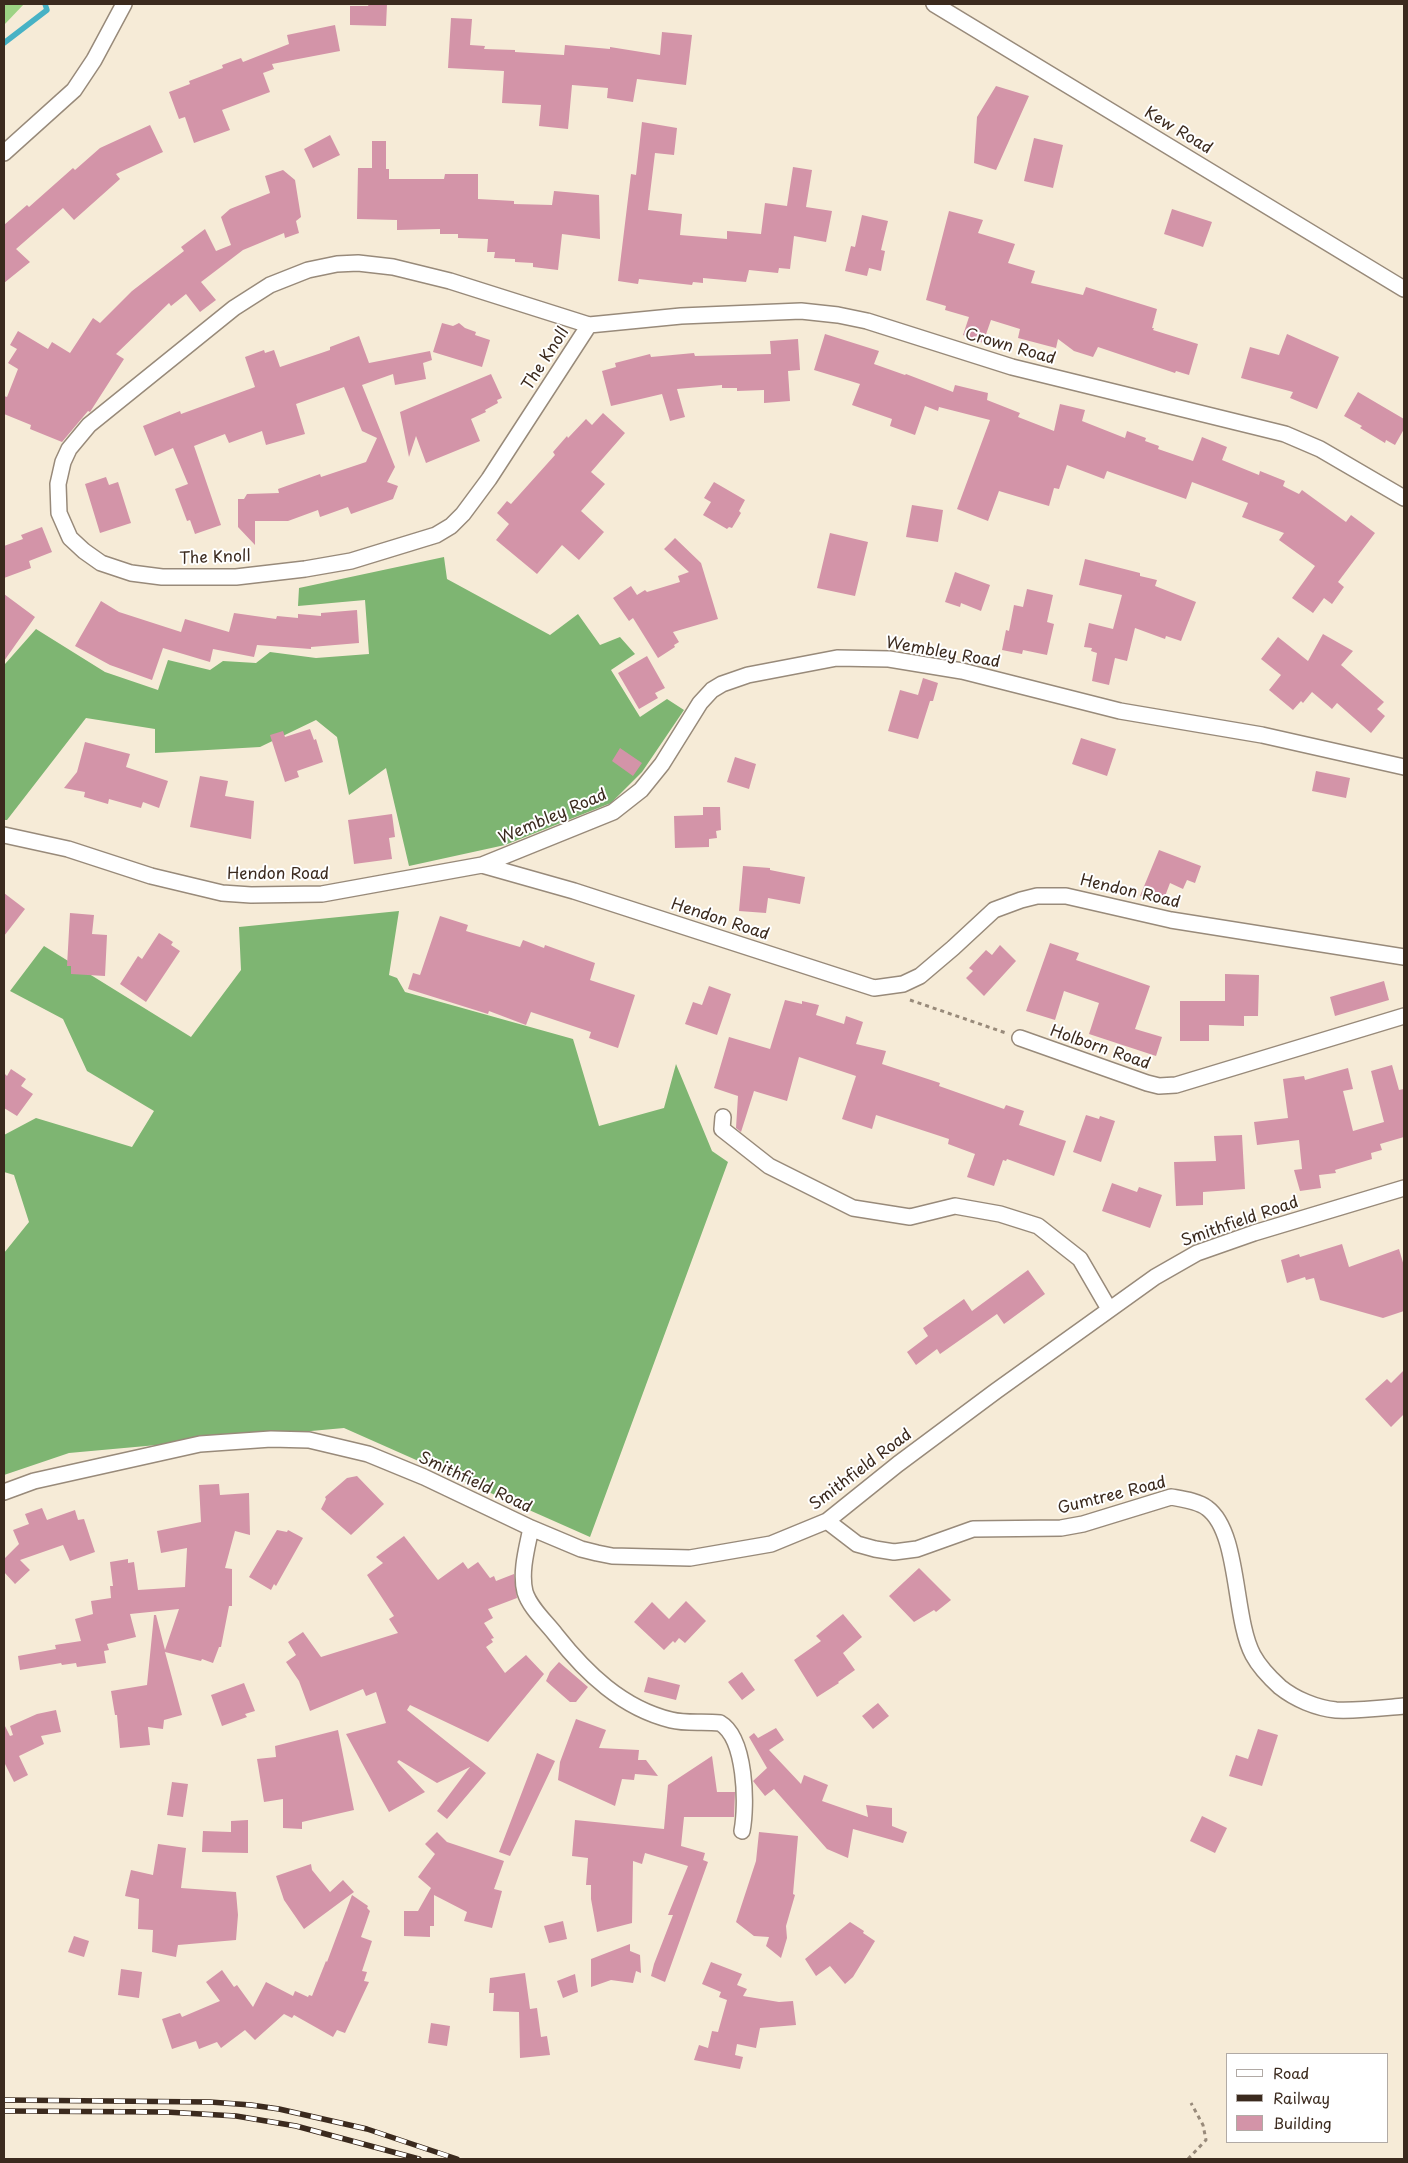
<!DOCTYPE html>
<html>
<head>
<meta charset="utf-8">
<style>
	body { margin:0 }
	#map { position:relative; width:1408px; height:2163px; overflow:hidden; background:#f6ebd7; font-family:"Playpen Sans",sans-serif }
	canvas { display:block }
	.frame { position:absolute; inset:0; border:5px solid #3b2a1e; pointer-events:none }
	.legend { position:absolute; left:1226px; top:2053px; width:162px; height:90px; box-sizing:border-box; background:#fff; border:1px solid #b1aaa5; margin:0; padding:6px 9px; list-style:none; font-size:15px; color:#3b2a1e }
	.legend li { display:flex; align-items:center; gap:10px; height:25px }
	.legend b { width:25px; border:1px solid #b1aaa5 }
</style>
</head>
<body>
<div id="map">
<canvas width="1408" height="2163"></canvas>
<div class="frame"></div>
<ul class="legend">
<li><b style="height:6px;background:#fff"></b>Road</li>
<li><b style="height:6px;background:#3b2a1e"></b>Railway</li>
<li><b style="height:14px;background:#d394a8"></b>Building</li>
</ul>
</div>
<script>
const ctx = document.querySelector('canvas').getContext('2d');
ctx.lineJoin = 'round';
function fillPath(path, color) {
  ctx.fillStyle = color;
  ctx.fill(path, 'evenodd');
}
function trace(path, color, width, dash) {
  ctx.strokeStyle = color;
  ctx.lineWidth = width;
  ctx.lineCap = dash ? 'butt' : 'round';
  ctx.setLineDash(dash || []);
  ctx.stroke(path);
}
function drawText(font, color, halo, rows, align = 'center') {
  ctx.font = font + ' "Playpen Sans",sans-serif';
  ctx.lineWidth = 4;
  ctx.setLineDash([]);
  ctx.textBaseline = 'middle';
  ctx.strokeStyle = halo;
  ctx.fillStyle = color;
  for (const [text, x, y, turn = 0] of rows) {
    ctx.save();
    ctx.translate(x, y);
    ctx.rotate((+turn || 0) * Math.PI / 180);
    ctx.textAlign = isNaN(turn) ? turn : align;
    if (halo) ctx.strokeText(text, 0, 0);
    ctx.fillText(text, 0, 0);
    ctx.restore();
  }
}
const green = new Path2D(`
	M4,4H24L4,25Z`);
const forest = new Path2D(`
	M444,557L447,579L550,635L578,614L600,645L620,637L635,654L611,670L640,717L667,699L684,710L642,772L611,803L505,845L409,866L386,768L349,795L337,737L316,720L260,747L155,753V729L86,718L7,820H4V663L5,664L36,629L105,672L158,690L168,660L210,670L223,661L256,663L270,652L316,658L369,654L365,600L298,606L299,588Z
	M399,911L389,975L397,978L405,992L573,1039L599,1126L664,1108L676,1064L712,1151L728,1162L590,1537L344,1428L69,1453L4,1475V1253L29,1222L14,1175L4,1172V1135L36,1118L132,1147L154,1111L87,1071L63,1019L10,991L44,946L191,1037L241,970L239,927Z`);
const stream = new Path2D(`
	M4,43L47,10L45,4`);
const building = new Path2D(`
	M369,4H387L386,26L350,25V6H368Z
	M451,18L472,19L470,45L485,46L484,49L515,50V52L564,55L565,45L610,49V47L660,55L662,32L692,35L686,85L637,79L633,102L607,98L608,88L572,85L568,129L539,126L541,105L502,103L504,71L448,68Z
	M335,25L340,51L272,64L274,69L263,73L270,92L222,110L230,130L194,143L185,117L179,119L169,92L190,84L189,81L223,68L222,65L241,58L243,62L289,44L287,35Z
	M996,86L1029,96L996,170L974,163L977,117Z
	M642,122L677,128L674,155L655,153L648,210L682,214L680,235L727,239V231L761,234L765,203L787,206L793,167L812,170L806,207L832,211L826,242L794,236L790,269L779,268L778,273L749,270L746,282L703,278V283L693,282L692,285L639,279L638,284L618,281L631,174L636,175Z
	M150,125L163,152L116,174L120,179L74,220L63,208L16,249L30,262L4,283V225L27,205L29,207L73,168L75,170L100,148Z
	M330,135L340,155L313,168L304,149Z
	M1034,138L1063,145L1053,188L1024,181Z
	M372,141H386V169H389V179H444L445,174H478V199L514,201V204L552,205L554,191L599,195L600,239L562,234L558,270L533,267V263L515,262V259L494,258L495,252H487L488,239L458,238V234H440V229L397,230V220L357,219L358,168H372Z
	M283,170L295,180L301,217L296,221L299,233L285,238L284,233L243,250L201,282L216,300L200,312L186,294L171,306L169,303L116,354L124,359L90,412L88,411L62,442L30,429L31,425L4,414V396L7,397L18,369L8,363L17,349L10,345L18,331L48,349L52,342L70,353L93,318L100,323L132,291L184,251L181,247L205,229L216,251L231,245L221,217L230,209L270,193L265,176Z
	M1172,209L1212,222L1203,247L1164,234Z
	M949,211L983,220L978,233L1015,244L1008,263L1035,271L1031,283L1083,295L1086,287L1157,309L1152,328H1154L1153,330L1198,344L1189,375L1176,371L1175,373L1098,347L1093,357L1074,351L1058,339L1056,348L1018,338L1020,329L991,320L983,343L963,335L969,317L945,310L946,306L926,300Z
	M862,215L888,221L881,250L885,251L881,271L869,268L867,276L845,271L851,246L855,247Z
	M442,323L453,326L459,323L465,328L476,332L475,335L490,340L482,367L433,352Z
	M825,334L879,351L874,364L905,375L906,374L953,392L955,385L988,393L987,400L1020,413L1018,417L1054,431L1060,404L1085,410L1082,421L1125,438L1127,431L1146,438L1145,441L1159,446L1158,449L1193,461L1202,437L1227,447L1222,460L1259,475L1260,471L1285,481L1283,486L1299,494L1302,490L1346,522L1351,515L1375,533L1338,582L1344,587L1332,604L1324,598L1313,613L1292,598L1315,566L1279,540L1284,533L1242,517L1248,503L1192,482L1186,499L1107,471L1104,479L1067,465L1059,489L1054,488L1049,506L999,491L988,521L957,509L990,420L939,407L938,411L925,406L915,435L890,426L892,419L852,405L860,384L814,370Z
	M1287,334L1339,357L1317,409L1290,398L1293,392L1241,378L1250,347L1279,355Z
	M359,336L369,363L430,351L432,360L423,363L426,379L395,385L393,374L362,385L395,467L387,482L398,486L393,499L351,514L348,507L320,517L318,510L288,521H255V545L238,527V499H244L247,494L279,493L278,489L320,474L321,477L366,462L377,438L362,431L344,387L296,404L305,434L266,445L262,431L229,443L225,434L194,446L221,525L195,534L190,520L187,521L175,489L188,484L173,448L155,456L143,426L180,411L181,414L255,387L245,357L264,350L265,353L274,350L280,367L330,350V347Z
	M798,339L800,370L788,371L790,401L764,403V390L737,391V388H722V385L677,389L685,417L670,421L662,394L611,406L602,371L616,367L615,363L650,354L651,357L694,353L695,356L771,354L770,341Z
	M491,374L502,398L497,400L498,403L485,410L486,412L471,419L480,441L426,463L416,436L409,457L400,412Z
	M1358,392L1404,419V429L1395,445L1386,440L1385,443L1360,428L1362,426L1344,416Z
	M603,413L625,433L591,472L605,484L581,511L604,532L579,560L562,545L537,574L496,540L509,524L497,513L507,501L511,504L555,455L553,452L567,436L568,438L586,419L592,425Z
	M106,477L109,485L118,482L131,523L100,533L85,484Z
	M714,482L745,500L739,511L741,513L732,528L729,527L727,529L703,515L711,502L704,498Z
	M912,505L943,510L938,542L906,537Z
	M42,527L52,552L29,561L31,568L4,578V546L23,539L21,535Z
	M830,533L868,542L855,596L817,588Z
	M675,538L701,563L718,619L673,632L679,642L674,645L675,647L658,658L633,618L629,621L613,598L631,586L637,595L645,590L647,592L680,582L678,576L689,572L664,549Z
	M1085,559L1140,573V576L1157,580L1155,586L1196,602L1181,641L1166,636L1165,639L1135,628L1127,661L1115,658L1109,685L1092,681L1097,653L1091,651L1092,648L1084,647L1089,623L1113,629L1122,595L1079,585Z
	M955,572L990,585L981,611L961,603L960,607L945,602Z
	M1027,589L1053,595L1047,622L1054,624L1047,655L1023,650L1022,654L1002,650L1006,630L1009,631L1014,605L1023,607Z
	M4,594L35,617L4,661Z
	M101,601L119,612L181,632L185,619L229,632L234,613L276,619L277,616L298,618V614L321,616V613L357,610L359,643L311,647V649L257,645L254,657L213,649L210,662L163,648L152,680L110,665L75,646Z
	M1323,634L1353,651L1341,665L1384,702L1377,709L1385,716L1371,733L1337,703L1332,709L1312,692L1303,703L1301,701L1293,710L1269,690L1281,675L1261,659L1278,637L1308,661Z
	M647,656L665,688L655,693L658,698L639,709L618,673Z
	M923,678L938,683L933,701H930L918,739L888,731L900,690L918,695Z
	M310,729L314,740L316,739L323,762L297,771L299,777L285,782L270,735L283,731L285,737Z
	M1081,738L1116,749L1107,776L1072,764Z
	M85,742L130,754L126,767L168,781L159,808L143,802L141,808L109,799L108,804L84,797L85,792L64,788L77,772Z
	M620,748L642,763L633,776L612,761Z
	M735,757L756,764L749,789L727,782Z
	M1316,771L1350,778L1346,798L1312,791Z
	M200,776L228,781L225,796L254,801L251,839L190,827Z
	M703,807H720L721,830L716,831L717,838L709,839V847L675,848L674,816L703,815Z
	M392,814L395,837L389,838L392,859L354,864L348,820Z
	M1159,850L1201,866L1195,883L1187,880L1183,889L1170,883L1162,904L1140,896Z
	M743,866L770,868V870L805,877L800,904L768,898L766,913L739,911Z
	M4,893L25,909L4,936Z
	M70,913L94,915L92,934L107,935L105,976L71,974V966H67Z
	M440,916L468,925L466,931L520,947L523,940L544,948L545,945L595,963L590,980L635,995L618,1048L589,1038L591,1032L531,1012L526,1025L489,1011L488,1014L408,989L413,973L420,975Z
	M159,933L173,942L171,945L180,951L146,1002L120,984L138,956L142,959Z
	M1050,943L1079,953L1076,960L1150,986L1135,1029L1162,1037L1156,1056L1089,1034L1099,1003L1064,991L1055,1020L1026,1011Z
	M1000,945L1016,961L984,996L966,978L973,971L969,968L986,950L992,955Z
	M1225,974L1259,975L1258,1016H1244V1026L1209,1025V1041H1180V1001H1225Z
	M1384,981L1389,1000L1335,1016L1330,997Z
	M709,986L731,994L717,1035L685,1024L693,1002L702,1005Z
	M785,1000L802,1004V1001L819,1005L816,1015L844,1024L846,1016L863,1022L856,1044L886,1051L882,1064L940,1083L939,1086L1004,1109L1006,1105L1024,1111L1019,1125L1066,1141L1054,1176L1007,1159L1006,1161L1003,1160L994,1186L967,1177L975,1154L948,1144L949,1139L876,1115L872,1129L842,1119L856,1076L799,1057L787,1101L754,1091L741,1132L736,1128L738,1096L714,1088L729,1037L770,1049Z
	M1392,1065L1399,1090L1404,1089V1137L1380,1144L1382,1150L1371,1153L1372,1159L1335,1170L1336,1173L1319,1175L1321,1188L1300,1191L1294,1170L1302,1169L1299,1140L1257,1145L1254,1122L1288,1118L1283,1079L1304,1076L1305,1080L1348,1068L1353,1089L1343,1091L1353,1131L1384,1122L1371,1071Z
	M11,1069L26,1079L21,1086L33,1094L17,1116L4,1108V1073L7,1076Z
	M1086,1115L1099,1119L1100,1116L1115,1121L1101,1162L1073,1152Z
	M1242,1135L1245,1189L1203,1192V1205L1176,1206L1174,1162L1216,1161L1214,1136Z
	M1112,1183L1137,1192L1139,1187L1162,1195L1150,1228L1102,1211Z
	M1342,1244L1349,1267L1399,1249L1404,1266V1311L1383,1318L1320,1300L1314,1278L1306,1280L1305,1277L1287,1283L1281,1260L1299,1254L1300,1257Z
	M1028,1270L1045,1294L1004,1324L997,1314L940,1354L937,1349L916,1365L907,1352L928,1336L923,1328L964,1299L972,1311Z
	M1404,1370V1414L1391,1427L1365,1399L1387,1379L1391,1383Z
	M357,1476L384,1504L351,1535L321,1509L326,1499L325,1497L347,1478Z
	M219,1484L220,1495L249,1493L250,1535L235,1531L225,1568L232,1569V1606H229L221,1647H219L213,1663L202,1659L201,1661L165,1652L182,1715L164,1720L163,1729L148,1727L150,1745L120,1748L117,1715H115L111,1691L147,1685L154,1615H156L165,1650L179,1609L130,1614L136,1637L107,1644L109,1650L104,1651L106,1663L77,1667L76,1663L62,1665L61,1663L20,1670L18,1656L56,1649L55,1645L81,1641L75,1619L93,1614L91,1601L111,1598L110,1586H113L110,1562L128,1559V1563L134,1562L138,1590L185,1587L187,1548L161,1553L157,1531L201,1522L199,1485Z
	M42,1508L47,1520L75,1510L78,1520L84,1519L95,1552L70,1561L63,1545L20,1560L30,1570L15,1584L4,1572V1559L19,1544L13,1530L29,1524L25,1514Z
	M277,1530L287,1532L288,1530L303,1538L276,1586L274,1584L271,1590L249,1577Z
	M404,1536L438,1580L463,1562L468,1569L478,1562L490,1578L494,1576L496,1581L514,1574L517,1598L488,1609L493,1618L484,1623L494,1638L491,1639L493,1642L486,1647L505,1673L526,1655L544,1674L488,1742L410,1705L407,1710L486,1773L447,1819L437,1811L470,1767L437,1783L399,1760L397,1762L425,1792L389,1812L346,1734L386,1723L376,1692L366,1696L363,1689L310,1711L299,1681L286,1662L296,1655L288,1642L303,1632L321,1657L398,1633L389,1619L394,1616L367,1575L383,1563L376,1557Z
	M919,1568L951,1600L936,1612L934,1610L914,1622L889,1596Z
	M686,1601L706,1621L685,1643L679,1638L675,1643L673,1641L664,1650L634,1622L652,1602L669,1619Z
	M843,1614L862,1637L843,1653L855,1670L838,1682L839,1683L817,1697L794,1660L821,1641L816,1636Z
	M559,1662L588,1687L576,1702H570L546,1681L550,1672Z
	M742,1672L755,1690L742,1700L728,1682Z
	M648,1677L680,1685L676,1700L644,1692Z
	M244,1683L255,1711L245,1714L247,1717L222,1726L211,1695Z
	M878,1703L889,1716L873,1729L862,1716Z
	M56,1710L61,1732L41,1736L44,1744L19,1756L28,1775L14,1782L4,1762V1724L10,1736L13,1735L10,1726L37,1714Z
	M576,1719L606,1730L599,1748L639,1750L638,1760H646L658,1776L635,1774L634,1780L622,1779L615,1806L558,1780L560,1762Z
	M776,1728L784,1740L769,1750L801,1784L804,1775L828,1785L822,1801L868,1817L866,1805L892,1808V1826L907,1832L903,1843L853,1829L848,1858L827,1849L774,1789L765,1796L753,1781L767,1768L749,1737L754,1733L758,1738Z
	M1258,1729L1278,1735L1262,1786L1229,1776L1236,1755L1248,1759Z
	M338,1730L354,1810L302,1822V1829L283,1828V1799L264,1802L257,1759L276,1757L275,1746Z
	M537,1753L555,1761L510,1856L499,1852Z
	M712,1756L717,1792H735L734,1817H684L681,1846L705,1853L703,1860L708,1862L665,1982L651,1976L654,1964L673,1915H668L688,1866L645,1853L642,1864L633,1861L632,1923L597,1932L591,1899V1885H586L588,1858L572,1856L575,1820L664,1829L668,1785Z
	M172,1782L188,1784L183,1817L167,1815Z
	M1202,1816L1227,1828L1215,1853L1190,1841Z
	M248,1820V1853L202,1852L203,1831L231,1832V1821Z
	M437,1832L447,1842L504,1861L494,1889L502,1891L492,1928L464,1921L467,1912L434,1895V1926H430V1937L404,1936V1911H418L431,1888L418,1877L435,1854L425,1844Z
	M759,1832L798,1836L793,1894L795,1895L786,1926L787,1938L781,1958L766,1946L769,1937L754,1936L736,1922L756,1861Z
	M158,1844L186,1848L181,1888L236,1892L238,1915L236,1940L178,1945L176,1957L152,1952L153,1930L138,1929L139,1899L125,1896L131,1870L153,1875Z
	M311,1864L312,1870L330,1892L343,1880L354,1892L304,1929L284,1900L276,1876Z
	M352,1895L368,1906L367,1908L370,1911L361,1937L372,1941L362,1971L367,1972L364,1981L369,1982L345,2033L337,2030L333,2037L294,2015L292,2018L284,2014L255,2040L245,2030L221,2048L217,2042L199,2049L196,2041L172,2049L162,2019L180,2013L182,2017L220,2001L206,1982L222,1970L234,1987L237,1985L253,2007L266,1982L293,1996L295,1991L308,1997L309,1995L312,1996L326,1961L327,1962Z
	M563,1921L567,1939L549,1943L544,1926Z
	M850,1922L864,1931L863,1933L875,1941L853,1977L845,1984L830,1966L816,1976L805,1959Z
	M74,1936L89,1941L84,1957L68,1952Z
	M630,1944V1951L640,1955L641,1973L636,1971L633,1983L611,1980L591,1987V1959Z
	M711,1962L742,1974L737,1985L747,1989L743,1996L779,2002L793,2001L796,2025L760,2028L756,2048L737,2044L735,2055L743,2057L740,2069L694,2060L699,2045L708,2048L712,2031L718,2032L727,2000L719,1997L721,1992L702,1984Z
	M121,1969L142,1972L139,1998L118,1995Z
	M525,1973L530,2009L537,2008L541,2037L547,2036L550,2055L520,2058L519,2012L493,2011L494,1993H489L490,1978Z
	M575,1974L578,1992L563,1998L557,1981Z
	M431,2023L450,2026L447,2046L428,2043Z`);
const path = new Path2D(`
	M910,1000L1006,1033
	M1188,2159L1206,2140L1203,2125L1191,2103`);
const street = new Path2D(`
	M934,4L1404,289
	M4,153L74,90L94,60L124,4
	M589,325L489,479L463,514L451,526L436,535L351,561L305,569L236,577H162L131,573L101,563L84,551L70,538L59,513L58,484L63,462L69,449L89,425L234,308L270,285L308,270L337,264L358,263L393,267L450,281L589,325L681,316L801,311L838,315L867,321L1012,367L1285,434L1320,449L1404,498
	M4,835L68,849L151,876L222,893L251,895L322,894L482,865L574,891L874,988L903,984L920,976L953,948L994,910L1021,900L1037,896H1066L1171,920L1404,957
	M482,865L613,812L641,790L662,764L700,703L712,690L722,684L748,675L837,658L889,659L962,671L1120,711L1262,735L1404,767
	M1020,1038L1147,1083L1159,1086L1176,1085L1404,1016
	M723,1117L722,1129L769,1166L853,1208L910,1217L955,1206L1000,1214L1038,1226L1080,1259L1109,1309
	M4,1492L34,1481L200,1444L271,1439L309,1440L368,1454L424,1477L531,1528L581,1549L597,1553L612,1556L690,1558L771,1544L827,1521L898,1464L996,1391L1155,1277L1197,1253L1254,1233L1404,1188
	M827,1521L857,1544L875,1549L894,1552L917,1549L973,1529L1061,1528L1083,1524L1171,1497C1182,1499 1198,1501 1207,1508C1240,1532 1233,1618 1253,1655C1260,1668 1269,1677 1280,1687C1295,1699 1316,1708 1336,1710C1358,1711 1382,1708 1404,1706
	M531,1528C527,1548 520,1572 525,1592C530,1608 546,1622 556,1635C586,1673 622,1708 671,1720C687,1724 703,1721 720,1723C746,1738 747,1805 742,1831`);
const rail = new Path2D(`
	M4,2100L210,2102L251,2105L279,2109L367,2129L457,2159
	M4,2111L166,2112L236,2116L296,2126L419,2159`);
const streetNames = [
	["Kew Road",1178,131,31],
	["Crown Road",1010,347,16],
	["The Knoll",546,359,-57],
	["The Knoll",215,558,-2],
	["Wembley Road",943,653,10],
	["Wembley Road",553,817,-23],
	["Hendon Road",278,875],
	["Hendon Road",1130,892,13],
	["Hendon Road",720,920,18],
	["Holborn Road",1100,1048,19],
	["Smithfield Road",1240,1222,-19],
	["Smithfield Road",861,1470,-37],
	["Smithfield Road",475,1483,25],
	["Gumtree Road",1112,1496,-14]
];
fillPath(green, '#9dd384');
fillPath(forest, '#7eb572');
trace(stream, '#47b2c5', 5.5);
fillPath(building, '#d394a8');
trace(street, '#988a7a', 18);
trace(path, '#988a7a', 3, [4, 4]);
trace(street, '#fff', 15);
trace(rail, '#3b2a1e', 5.5);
trace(rail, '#fff', 4, [11]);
drawText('16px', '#3b2a1e', '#fff', streetNames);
</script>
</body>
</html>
